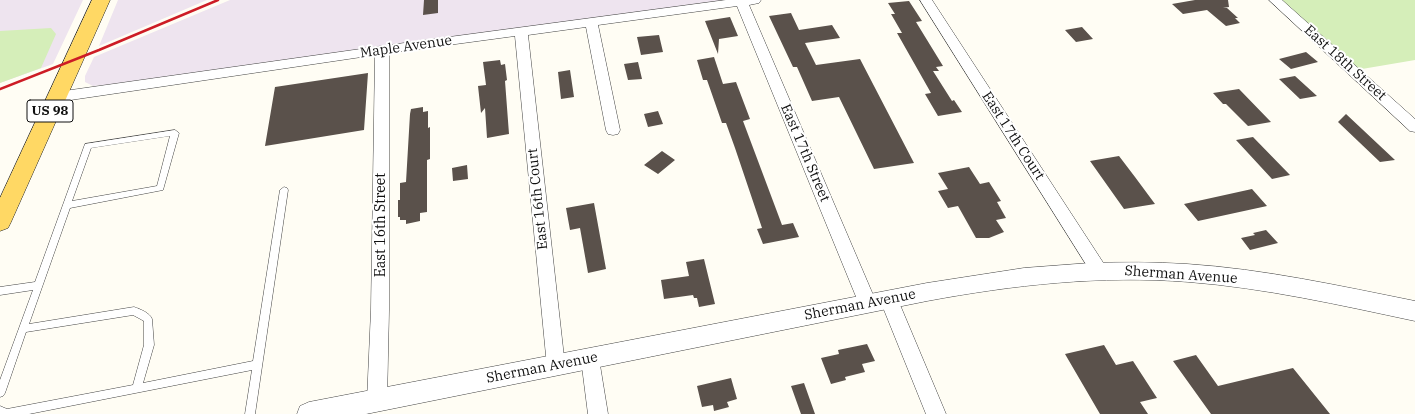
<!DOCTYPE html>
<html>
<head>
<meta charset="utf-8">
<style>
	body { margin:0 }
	canvas { display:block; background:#fffdf4 }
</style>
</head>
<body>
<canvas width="1415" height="414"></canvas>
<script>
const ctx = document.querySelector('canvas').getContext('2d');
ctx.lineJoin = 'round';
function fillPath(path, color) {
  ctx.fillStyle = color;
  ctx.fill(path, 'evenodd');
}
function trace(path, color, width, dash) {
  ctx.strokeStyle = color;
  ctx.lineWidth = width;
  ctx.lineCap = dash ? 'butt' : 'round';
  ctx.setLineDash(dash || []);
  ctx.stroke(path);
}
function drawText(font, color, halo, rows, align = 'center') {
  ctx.font = font + ' "IBM Plex Serif",serif';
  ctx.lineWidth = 4;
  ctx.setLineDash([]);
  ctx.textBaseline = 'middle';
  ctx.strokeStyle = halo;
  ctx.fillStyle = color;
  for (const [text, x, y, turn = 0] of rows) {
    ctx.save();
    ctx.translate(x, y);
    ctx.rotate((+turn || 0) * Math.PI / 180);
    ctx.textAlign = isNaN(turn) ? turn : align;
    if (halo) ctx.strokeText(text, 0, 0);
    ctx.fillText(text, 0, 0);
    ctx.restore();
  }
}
const industrial = new Path2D(`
	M0,0H83L53,64L0,83Z
	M118,0H207L99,46Z
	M230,0H725L106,85L93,86L85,82V76L94,57Z`);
const green = new Path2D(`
	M1279,0H1415V60L1356,70Z
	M51,28L56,34L41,68L0,83V31Z`);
const building = new Path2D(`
	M424,0H438V13L423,15Z
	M1195,0H1228L1229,7L1223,8H1227L1238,18H1235L1240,23L1226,26L1207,10L1183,14L1172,4Z
	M909,1L922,21L916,22L943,66L936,67L939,71H933L952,101L954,100L962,112L938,116L925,94L931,93L897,33H902L891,14H895L888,3Z
	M791,13L799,30L832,25L840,38L805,43L816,65L860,59L914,163L874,169L839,97L812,101L797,67H793L769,16Z
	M730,17L738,36L719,39L718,54L705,21Z
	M1082,27L1093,39L1076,42L1065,30Z
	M659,35L663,52L641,55L637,37Z
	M1306,52L1318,62L1291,69L1279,59Z
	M714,57L723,84L736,82L750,119L743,121L782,225L793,223L799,237L763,244L757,229L762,228L735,148L726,123H722L707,80H703L697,60Z
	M500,60L501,65L505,64L507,80L505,81L509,134L487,138L485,108L481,113L478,86L486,85L483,62Z
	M638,62L642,79L628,80L624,64Z
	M570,70L574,97L561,99L558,72Z
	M368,73L364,130L265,146L275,87Z
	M1295,76L1317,96L1300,99L1279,79Z
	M1239,89L1271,122L1248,126L1226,104H1223L1213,93Z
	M423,107V112L428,111V128L430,127V159L427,160V212L420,213V221L406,224V220H400V217H398V200H400V183L406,182L410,114L411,109Z
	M658,111L663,124L648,127L644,114Z
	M1346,114L1395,160L1380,162L1338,122Z
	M1253,137L1290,175L1272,179L1236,140Z
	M662,151L675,160L658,174L644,165Z
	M1119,156L1135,177L1155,204L1124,209L1090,161Z
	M467,165L468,179L453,181L452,168Z
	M969,167L980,184L989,182L1001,201L997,202L1006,218L996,220L1004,232L989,238H976L958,206L948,208L938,191L948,189L938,173Z
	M1252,189L1267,206L1198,221L1184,204Z
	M594,203L606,269L588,273L580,228L570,230L566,208Z
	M1266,230L1278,243L1250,250L1241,238L1255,235L1253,233Z
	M704,259L715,304L699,307L697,298H694L693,295L664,299L661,280L689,276L686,262Z
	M867,344L875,361L862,364L865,372L845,377L846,380L831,384L821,358L839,354L838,350Z
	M1104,345L1116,365L1133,361L1157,398L1140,402L1148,414H1100L1065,354Z
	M1196,355L1218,386L1293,368L1330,414H1211L1173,361Z
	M731,378L737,399L727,402L729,407L714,411L713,405L702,407L697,386Z
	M804,383L815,414H801L791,386Z`);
const service = new Path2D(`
	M175,130L179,133L163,190L70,208L29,324L134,307C140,309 150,313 152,319L154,345L143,383L253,361L280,190L284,187L287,188L288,190L255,414H245L252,370L29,414H0V406L7,409L133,385L144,345V321L133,315L26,332L5,393L3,396L0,397V380L33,290L0,295V287L35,282L85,144ZM170,136L157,186L72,201L91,148Z`);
const minor = new Path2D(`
	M726,0H761L759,3L749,5L877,304L874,309L868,312L862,309L859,304L737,6L598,25L620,130L618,134L613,135L608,134L606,130L586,27L528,35L565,366L563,372L556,374L549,372L547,366L515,36L389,53V310L387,401L384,407L377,410L370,407L367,401L371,310L375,55L57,102L52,100L50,97L52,94L57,92L382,46Z
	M920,0H932L1106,267L1109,272L1106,277L1100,279L1094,277Z
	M1269,0H1282L1415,119V132L1410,131Z
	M889,293L895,295L898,300L946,414H926L880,300L883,295Z
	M590,351L597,353L599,359L608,414H588L581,359L583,353Z`);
const tertiary = new Path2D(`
	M1090,263C1122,262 1155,262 1187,264C1264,269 1340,286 1415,301V321C1340,305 1265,288 1189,282C1101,275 1013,285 927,301L366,414H297L300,406L309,402L927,283L1024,268Z`);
const primary = new Path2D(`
	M92,0H110L11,222L8,228L0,231V198Z`);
const rail = new Path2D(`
	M0,89L99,50L218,0`);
const shields = [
	[50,111,46]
];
const shieldNames = [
	["US 98",50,111]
];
const streetNames = [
	["Maple Avenue",406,47,-8],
	["East 18th Street",1345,63,42],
	["East 17th Court",1013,136,57],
	["East 17th Street",805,153,67],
	["East 16th Court",538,199,-96],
	["East 16th Street",381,225,-90],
	["Sherman Avenue",1181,275,4],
	["Sherman Avenue",860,305,-11],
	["Sherman Avenue",542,368,-11]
];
fillPath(industrial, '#eee4ef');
fillPath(green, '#d5eeb9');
fillPath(building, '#5a514b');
trace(service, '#434343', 1);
trace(minor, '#434343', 1);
trace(tertiary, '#434343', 1);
trace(primary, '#212121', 1);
fillPath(service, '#fff');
fillPath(minor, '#fff');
fillPath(tertiary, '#fff');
fillPath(primary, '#ffd864');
trace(rail, '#cd1c25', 2.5);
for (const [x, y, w] of shields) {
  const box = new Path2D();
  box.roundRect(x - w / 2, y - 11, w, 22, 3);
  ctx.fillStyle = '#fff';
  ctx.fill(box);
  trace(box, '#101010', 1);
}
drawText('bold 13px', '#101010', null, shieldNames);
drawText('14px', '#101010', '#fff', streetNames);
</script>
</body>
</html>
